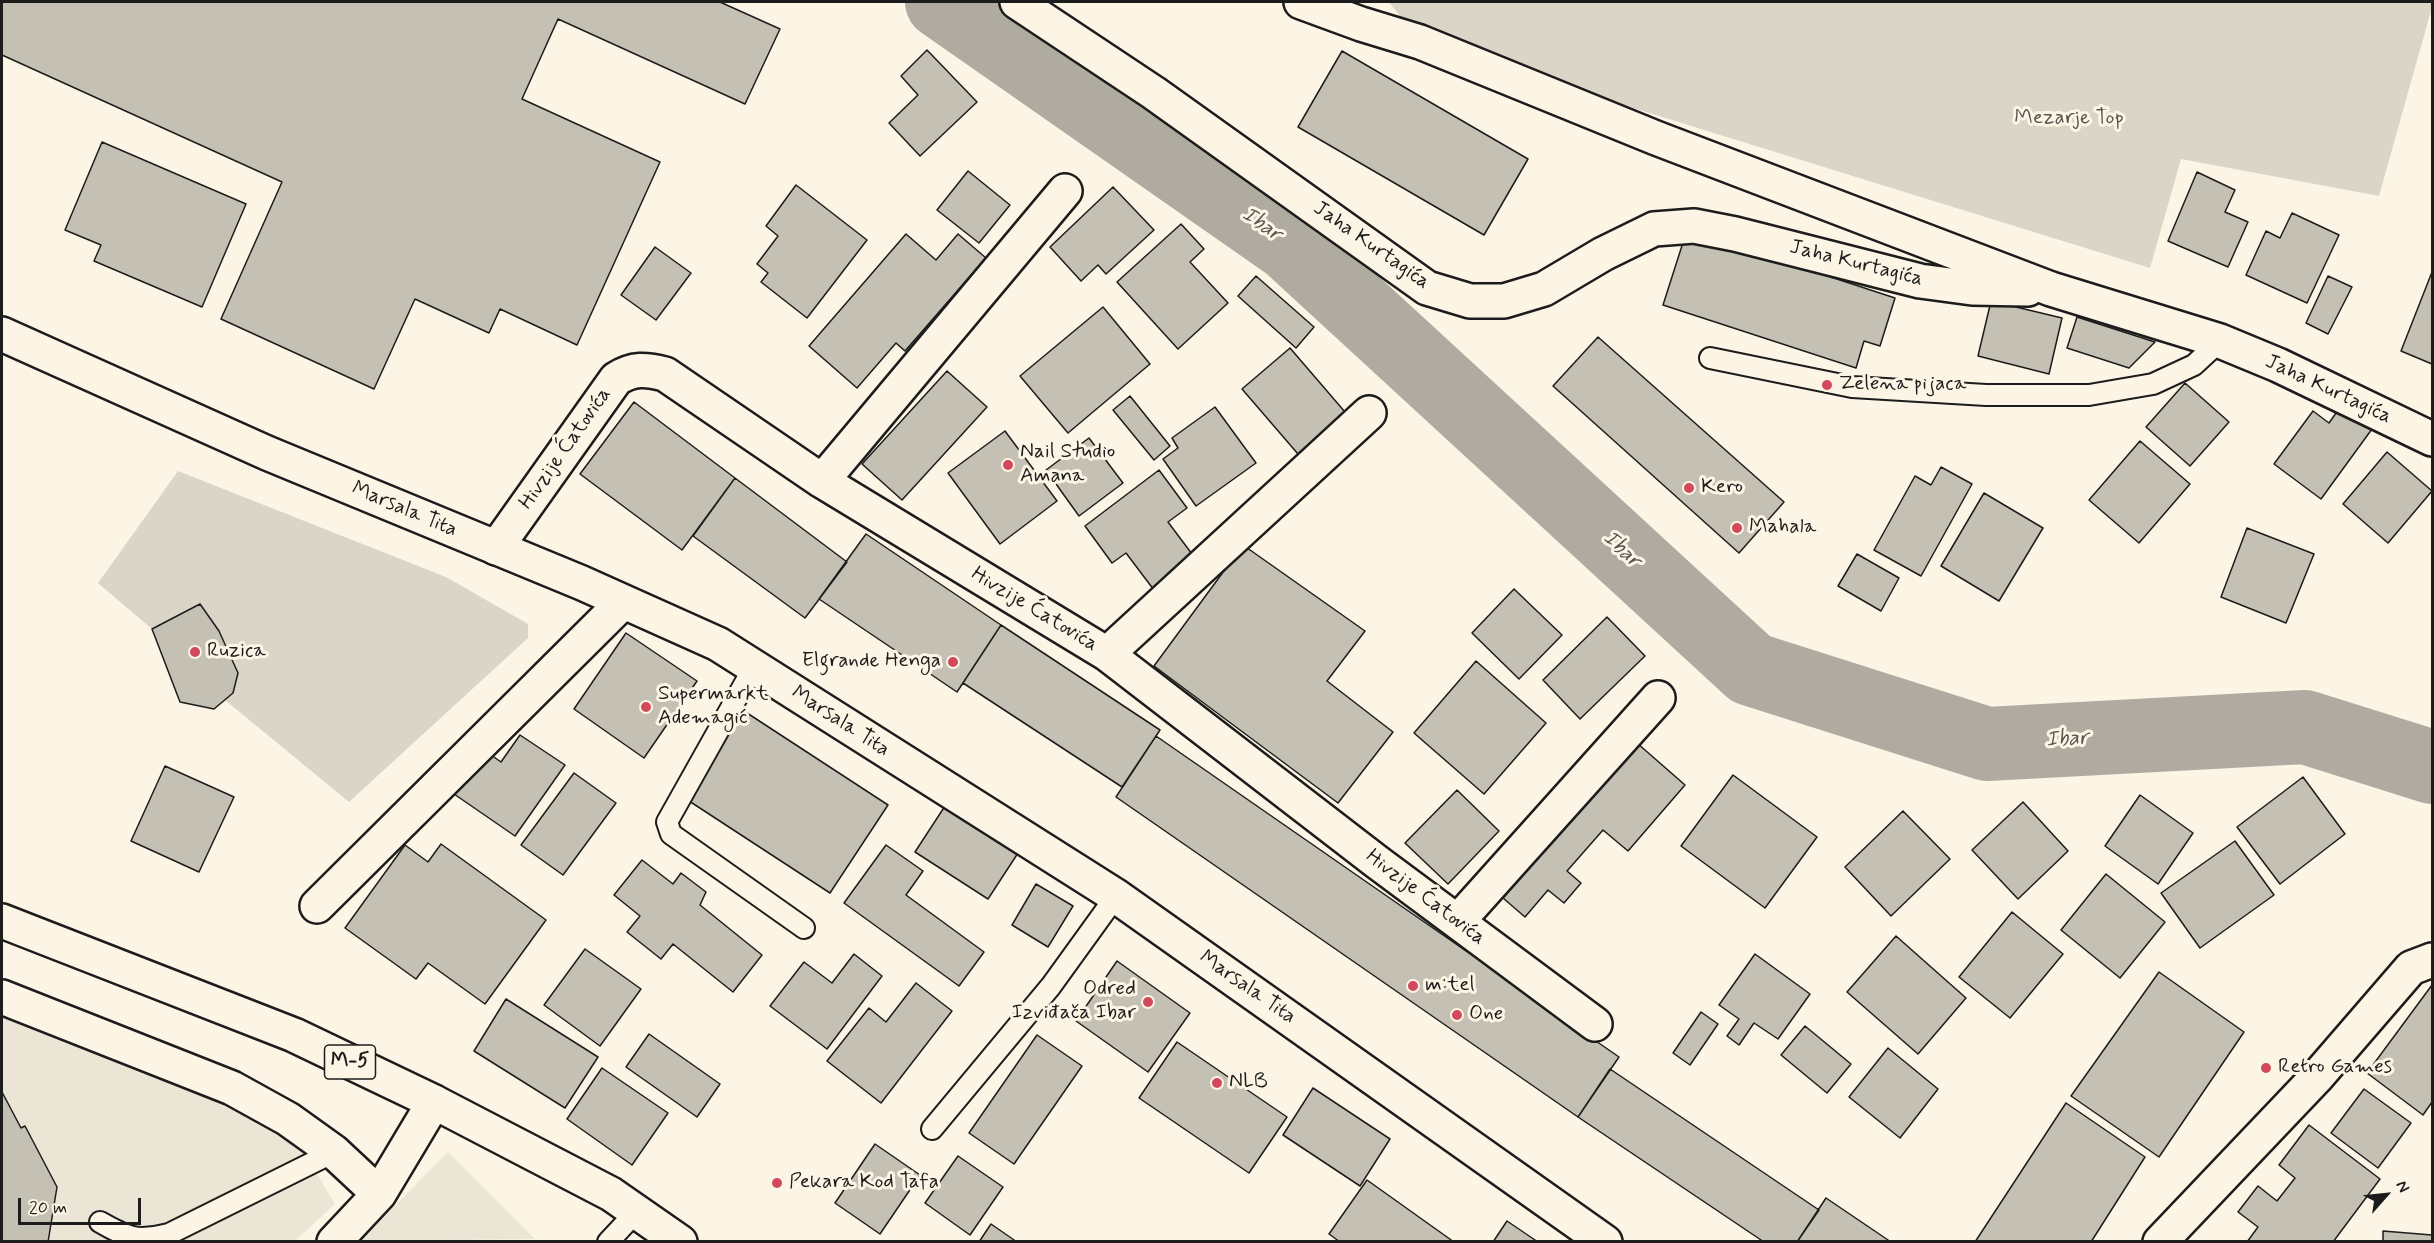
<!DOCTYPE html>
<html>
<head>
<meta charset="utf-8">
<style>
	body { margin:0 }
	#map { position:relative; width:2434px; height:1243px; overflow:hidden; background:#fcf5e5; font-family:Mynerve,sans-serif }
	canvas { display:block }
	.frame { position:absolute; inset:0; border:3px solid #1c1c1c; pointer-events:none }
	.north { position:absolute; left:2356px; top:1165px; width:60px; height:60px; -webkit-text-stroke:4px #fcf5e5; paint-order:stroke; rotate:63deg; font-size:16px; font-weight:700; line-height:24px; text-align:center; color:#1c1c1c }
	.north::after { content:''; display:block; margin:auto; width:21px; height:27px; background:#1c1c1c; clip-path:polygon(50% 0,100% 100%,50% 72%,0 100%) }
	.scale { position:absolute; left:18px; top:1198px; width:123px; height:27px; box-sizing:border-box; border:3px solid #1c1c1c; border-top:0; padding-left:8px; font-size:18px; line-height:21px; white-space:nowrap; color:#1c1c1c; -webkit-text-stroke:4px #fcf5e5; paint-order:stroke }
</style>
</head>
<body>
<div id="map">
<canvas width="2434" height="1243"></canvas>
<div class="frame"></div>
<div class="north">N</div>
<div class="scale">20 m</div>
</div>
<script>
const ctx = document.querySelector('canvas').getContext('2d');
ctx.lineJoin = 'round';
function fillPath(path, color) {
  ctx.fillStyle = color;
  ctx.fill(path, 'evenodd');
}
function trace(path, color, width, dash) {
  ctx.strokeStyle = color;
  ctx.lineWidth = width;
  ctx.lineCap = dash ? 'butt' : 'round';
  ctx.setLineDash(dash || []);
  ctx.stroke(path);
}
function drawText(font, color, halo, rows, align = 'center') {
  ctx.font = font + ' Mynerve,sans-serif';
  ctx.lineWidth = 6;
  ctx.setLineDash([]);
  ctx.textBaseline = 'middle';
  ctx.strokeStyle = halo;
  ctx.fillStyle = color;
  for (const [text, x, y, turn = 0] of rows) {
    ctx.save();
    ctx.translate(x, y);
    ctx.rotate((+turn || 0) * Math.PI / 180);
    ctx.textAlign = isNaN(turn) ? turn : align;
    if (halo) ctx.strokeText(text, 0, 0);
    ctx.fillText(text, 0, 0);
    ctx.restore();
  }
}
const built = new Path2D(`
	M2,987L264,1084L335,1204L295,1241H2Z
	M448,1152L535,1239L360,1241Z`);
const green = new Path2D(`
	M1389,2H2432V7L2379,196L2181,159L2150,268L1420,42Z
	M178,471L446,577L528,624V638L349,802L225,700C255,675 217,628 200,604L152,629L98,583Z`);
const river = new Path2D(`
	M942,2L1290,245L1751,669L1987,744L2305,727L2432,767`);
const building = new Path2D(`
	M2,2H720L780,29L745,104L558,19L522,99L660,162L577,345L500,309L489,333L415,299L374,389L221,319L282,182L2,55Z
	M927,50L977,102L920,156L889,123L918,95L901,76Z
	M1342,51L1528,159L1484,235L1298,127Z
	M102,142L246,204L202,307L94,261L101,245L65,230Z
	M968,171L1010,205L979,243L937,210Z
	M2197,172L2235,190L2225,212L2248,222L2228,267L2168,241Z
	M796,185L867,240L807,318L761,282L768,273L757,264L778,236L766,226Z
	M1113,187L1154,230L1106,274L1098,265L1081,281L1050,247Z
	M2292,213L2339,235L2307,303L2246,275L2266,231L2280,238Z
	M1181,224L1204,249L1190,262L1228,303L1178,349L1117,282Z
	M1687,230L1895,298L1880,346L1864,341L1856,368L1663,305Z
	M906,234L936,260L958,234L986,258L905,351L896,343L857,388L809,346Z
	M655,247L691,273L656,320L621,295Z
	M2432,272V364L2401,351Z
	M1256,276L1314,327L1296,348L1238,296Z
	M2328,276L2352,287L2328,334L2306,323Z
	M1991,301L2062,318L2049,374L1978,356Z
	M1103,307L1150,364L1068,433L1020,376Z
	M2077,317L2155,342L2129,368L2067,348Z
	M1598,337L1784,502L1739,553L1553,386Z
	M1290,348L1345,412L1298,454L1242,389Z
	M947,371L987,407L902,500L862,464Z
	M2185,383L2229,422L2190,466L2146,427Z
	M1130,396L1170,446L1154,460L1113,410Z
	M634,402L735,478L682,550L580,474Z
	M2341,406L2372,429L2321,499L2274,464L2313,411L2329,423Z
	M1215,407L1256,463L1196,506L1163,459L1178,448L1172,438Z
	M1005,431L1057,501L1000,544L948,473Z
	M1089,438L1123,483L1079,516L1046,470Z
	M2140,441L2190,484L2139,543L2089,500Z
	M2387,452L2432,491L2388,543L2343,504Z
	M1941,467L1972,484L1921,576L1874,550L1915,476L1931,485Z
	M1159,470L1187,508L1168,522L1195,558L1154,590L1126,553L1112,563L1085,526Z
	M735,478L847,562L805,618L693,536Z
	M1984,493L2043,528L1999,601L1941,566Z
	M2247,528L2314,554L2286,623L2221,597Z
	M866,534L1001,625L957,692L819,599Z
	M1243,545L1365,631L1327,681L1393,732L1338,803L1154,666Z
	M1857,554L1899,578L1881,611L1838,586Z
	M1514,589L1562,635L1519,679L1472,633Z
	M200,604L219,631L238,673L233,693L214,709L180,702L152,629Z
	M1607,617L1645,656L1580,719L1543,680Z
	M1001,625L1160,730L1122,787L963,683Z
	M626,633L697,681L644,758L574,709Z
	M1476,661L1546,723L1484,794L1414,733Z
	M744,711L888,805L830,893L686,799Z
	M520,735L565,765L515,836L454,794L484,750L501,762Z
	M1156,736L1619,1057L1578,1117L1116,797Z
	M1637,743L1685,785L1628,851L1603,830L1567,871L1581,883L1564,903L1548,890L1525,917L1503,898Z
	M165,766L234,797L199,872L131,841Z
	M574,773L616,803L563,875L521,845Z
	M1733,775L1817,837L1765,908L1681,846Z
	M2303,777L2345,834L2280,884L2237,827Z
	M1457,790L1499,831L1448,884L1405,843Z
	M2140,795L2193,833L2158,884L2105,846Z
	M2023,802L2068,851L2018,899L1972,850Z
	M945,806L1018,853L988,899L915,852Z
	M1903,811L1950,859L1891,916L1845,867Z
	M2235,841L2274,895L2200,948L2161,893Z
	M441,844L546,920L485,1004L428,963L416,979L345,928L405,845L428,862Z
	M886,845L923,871L906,895L984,952L959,986L844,903Z
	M642,860L673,884L681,873L706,892L700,905L762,955L733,992L673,944L661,959L627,932L640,916L614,895Z
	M2106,874L2165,922L2120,978L2061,930Z
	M1036,884L1073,906L1048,947L1012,925Z
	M2012,912L2063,954L2010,1018L1959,977Z
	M1896,936L1966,998L1918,1054L1847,992Z
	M585,949L641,989L600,1046L544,1005Z
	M854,954L882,976L827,1049L770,1006L804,962L832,983Z
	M1755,954L1810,994L1778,1039L1754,1023L1739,1045L1727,1036L1739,1019L1719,1005Z
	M1117,961L1190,1013L1148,1072L1076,1021Z
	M2159,972L2244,1032L2159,1157L2071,1096Z
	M916,983L952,1011L881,1103L827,1061L869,1008L886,1022Z
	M2432,985V1102L2423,1115L2367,1073Z
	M506,999L598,1057L565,1108L474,1051Z
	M1701,1012L1718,1024L1690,1065L1673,1053Z
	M1805,1026L1851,1064L1827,1093L1781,1055Z
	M649,1034L720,1084L697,1117L626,1067Z
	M1037,1035L1082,1066L1014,1164L969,1133Z
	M1177,1042L1287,1117L1249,1173L1139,1098Z
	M1888,1048L1938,1089L1900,1138L1849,1097Z
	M602,1068L668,1113L632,1165L567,1119Z
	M1610,1069L1819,1210L1797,1242H1764L1578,1117Z
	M1313,1088L1390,1139L1360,1186L1283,1135Z
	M2364,1089L2411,1123L2378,1168L2331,1133Z
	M2,1092L21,1128L25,1126L57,1187L48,1242H2Z
	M2066,1103L2145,1157L2091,1242H1975Z
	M2309,1125L2380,1179L2333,1242H2247L2258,1227L2238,1212L2258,1186L2277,1201L2295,1178L2279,1165Z
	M875,1144L920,1175L880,1234L835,1203Z
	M958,1156L1003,1187L970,1235L925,1203Z
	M1367,1180L1454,1242H1340L1329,1234Z
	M1826,1198L1891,1242H1797Z
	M1507,1221L1538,1242H1493Z
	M991,1224L1017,1242H979Z
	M2383,1231L2432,1235V1242H2383Z`);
const lane = new Path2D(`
	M1710,358L1852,387L1986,395H2089L2153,384L2194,365L2220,341
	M754,667L667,822L671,834L804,928
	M932,1129L1051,986L1116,896
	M100,1222C128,1238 137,1242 169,1234L334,1152
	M608,1242L637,1211`);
const street = new Path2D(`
	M1017,2L1154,93L1427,288L1470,301H1504L1544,289L1603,254L1654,229L1694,226L1735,234L1920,281L1972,288L2028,289
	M1301,2L1361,24L1420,42L1656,138L2051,289L2220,341L2278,365L2432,439
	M822,481L1065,191
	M496,548L616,379C633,368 646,369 665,374L822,481L1107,654L1377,862L1595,1024
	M1107,654L1369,413
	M317,906L623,602
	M1458,921L1658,698
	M2,997L232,1088L288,1119L334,1152L379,1194
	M334,1242L379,1194L434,1102
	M2160,1242L2316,1078L2411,968L2432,960`);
const secondary = new Path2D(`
	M2,334L267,453L582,583L718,644L1116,896L1605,1242`);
const primary = new Path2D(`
	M2,921L294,1035L434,1102L611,1194L680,1242`);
const markers = [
	[1827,385,6,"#d1495b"],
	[1008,465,6,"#d1495b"],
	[1689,488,6,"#d1495b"],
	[1737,528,6,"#d1495b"],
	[195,652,6,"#d1495b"],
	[953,662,6,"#d1495b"],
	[646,707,6,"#d1495b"],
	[1413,986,6,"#d1495b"],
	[1148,1002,6,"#d1495b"],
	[1457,1015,6,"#d1495b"],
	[2266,1068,6,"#d1495b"],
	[1217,1083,6,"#d1495b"],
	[777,1183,6,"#d1495b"]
];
const shields = [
	[350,1062,51]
];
const shieldNames = [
	["M-5",350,1062]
];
const parkNames = [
	["Mezarje Top",2069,119]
];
const streetNames = [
	["Jaha Kurtagića",1371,246,35],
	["Jaha Kurtagića",1856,264,14],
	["Jaha Kurtagića",2328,390,25],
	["Hivzije Ćatovića",566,449,-55],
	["Marsala Tita",404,510,23],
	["Hivzije Ćatovića",1034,610,31],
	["Marsala Tita",840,722,33],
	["Hivzije Ćatovića",1425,898,37],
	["Marsala Tita",1247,988,35]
];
const poiNames = [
	["Zelena pijaca",1839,385],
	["Nail Studio",1020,453],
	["Amana",1020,477],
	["Kero",1701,488],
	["Mahala",1749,528],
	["Ruzica",207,652],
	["Elgrande Henga",941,662,"right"],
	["Supermarkt",658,695],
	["Ademagić",658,719],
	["m:tel",1425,986],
	["Odred",1136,990,"right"],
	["Izviđača Ibar",1136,1014,"right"],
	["One",1469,1015],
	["Retro Games",2278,1068],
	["NLB",1229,1083],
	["Pekara Kod Tafa",789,1183]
];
const waterNames = [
	["Ibar",1261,225,35],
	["Ibar",1621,550,43],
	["Ibar",2067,740,-3]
];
fillPath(built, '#ebe5d6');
fillPath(green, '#dbd5c8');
trace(river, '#b0aba1', 74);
fillPath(building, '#c4c0b3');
trace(building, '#1c1c1c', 1.5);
trace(lane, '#1c1c1c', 24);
trace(street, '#1c1c1c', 38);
trace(secondary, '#1c1c1c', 38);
trace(primary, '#1c1c1c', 38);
trace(lane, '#fcf5e5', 20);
trace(street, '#fcf5e5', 33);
trace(secondary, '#fcf5e5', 33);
trace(primary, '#fcf5e5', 33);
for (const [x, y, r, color] of markers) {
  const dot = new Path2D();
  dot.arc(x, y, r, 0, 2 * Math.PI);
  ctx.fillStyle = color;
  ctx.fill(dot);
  trace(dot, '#fcf5e5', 2);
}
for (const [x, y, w] of shields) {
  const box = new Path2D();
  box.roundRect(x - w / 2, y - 17, w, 34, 4.5);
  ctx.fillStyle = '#fcf5e5';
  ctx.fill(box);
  trace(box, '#1c1c1c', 1.5);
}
drawText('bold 20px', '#1c1c1c', null, shieldNames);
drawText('21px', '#555450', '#fcf5e5', parkNames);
drawText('21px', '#1c1c1c', '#fcf5e5', streetNames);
drawText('21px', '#1c1c1c', '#fcf5e5', poiNames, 'left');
drawText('italic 22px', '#575551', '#fcf5e5', waterNames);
</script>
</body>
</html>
